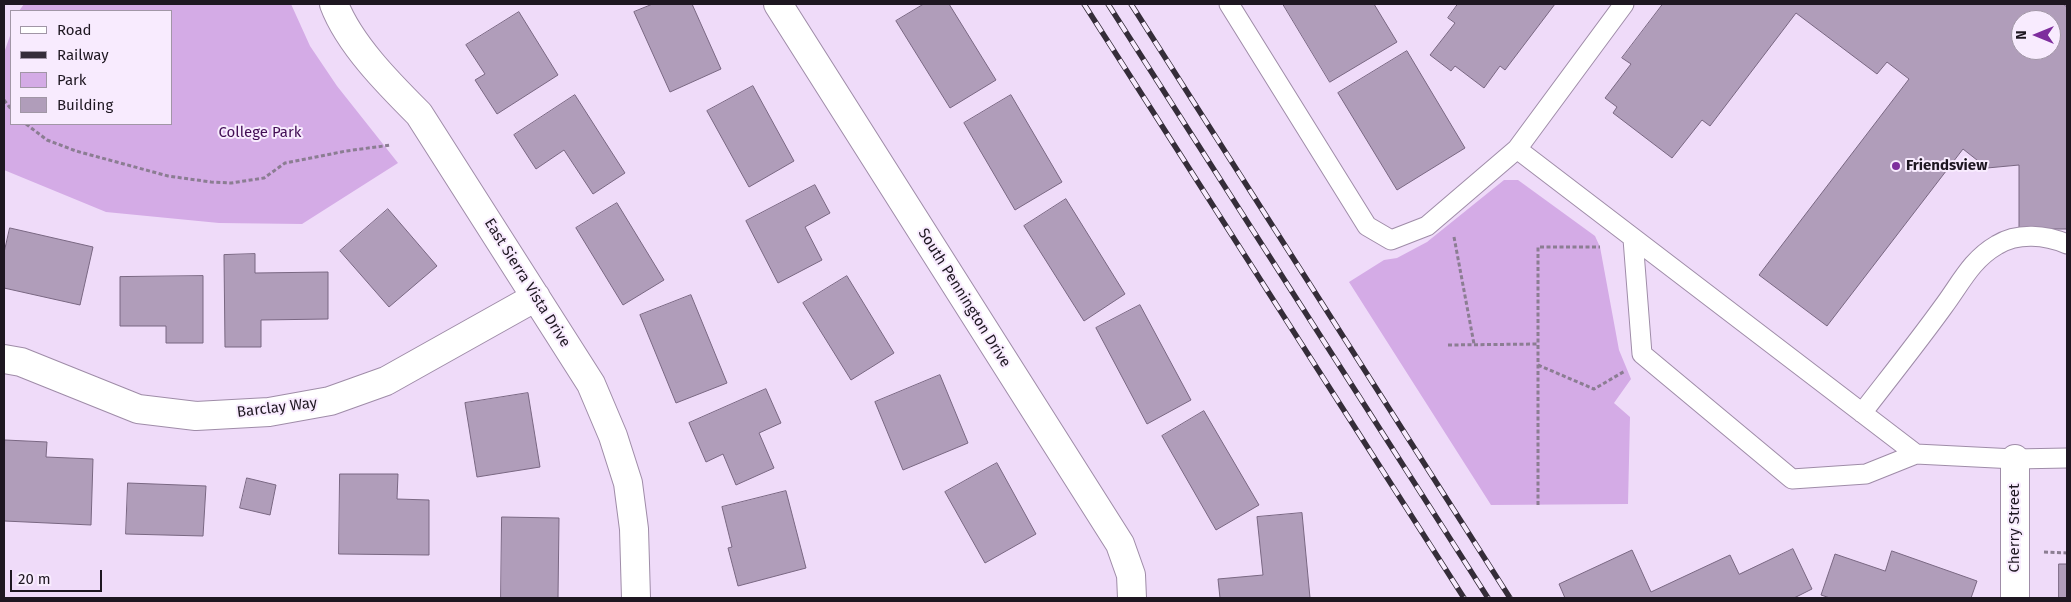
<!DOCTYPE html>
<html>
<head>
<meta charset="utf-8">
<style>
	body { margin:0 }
	#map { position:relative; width:2071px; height:602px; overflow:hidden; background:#efdbf9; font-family:"Fira Sans",sans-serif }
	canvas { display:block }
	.frame { position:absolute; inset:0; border:5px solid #1e1721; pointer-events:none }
	.legend { position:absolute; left:10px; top:10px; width:162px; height:115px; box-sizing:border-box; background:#f8ebfe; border:1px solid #a196a6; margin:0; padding:6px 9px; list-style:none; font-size:15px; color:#1e1721 }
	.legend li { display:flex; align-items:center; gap:10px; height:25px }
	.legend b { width:25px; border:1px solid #a196a6 }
	.north { position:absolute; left:2011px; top:10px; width:50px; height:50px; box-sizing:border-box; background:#f8ebfe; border:1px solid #a196a6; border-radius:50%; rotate:270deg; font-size:14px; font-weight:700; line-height:20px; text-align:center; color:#1e1721 }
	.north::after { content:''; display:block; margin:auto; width:18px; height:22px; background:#7e2d9d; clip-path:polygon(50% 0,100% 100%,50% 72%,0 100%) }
	.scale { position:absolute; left:10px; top:570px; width:92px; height:22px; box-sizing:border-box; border:2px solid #1e1721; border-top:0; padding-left:6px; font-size:15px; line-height:18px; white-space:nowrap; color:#1e1721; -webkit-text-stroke:4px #f8ebfe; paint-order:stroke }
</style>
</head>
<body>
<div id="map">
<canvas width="2071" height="602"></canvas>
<div class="frame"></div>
<ul class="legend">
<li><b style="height:6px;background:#fff"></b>Road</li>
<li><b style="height:6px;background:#352d39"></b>Railway</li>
<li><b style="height:14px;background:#d4abe6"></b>Park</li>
<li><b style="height:14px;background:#b09dba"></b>Building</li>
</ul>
<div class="north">N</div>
<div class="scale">20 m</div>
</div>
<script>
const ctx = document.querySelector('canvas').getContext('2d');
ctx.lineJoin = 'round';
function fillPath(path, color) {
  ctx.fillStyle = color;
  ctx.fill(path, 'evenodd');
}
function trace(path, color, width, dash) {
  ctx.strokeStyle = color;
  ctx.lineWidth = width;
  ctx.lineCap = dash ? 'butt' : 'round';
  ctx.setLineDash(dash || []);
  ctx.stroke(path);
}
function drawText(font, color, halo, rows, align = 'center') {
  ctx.font = font + ' "Fira Sans",sans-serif';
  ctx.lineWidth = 4;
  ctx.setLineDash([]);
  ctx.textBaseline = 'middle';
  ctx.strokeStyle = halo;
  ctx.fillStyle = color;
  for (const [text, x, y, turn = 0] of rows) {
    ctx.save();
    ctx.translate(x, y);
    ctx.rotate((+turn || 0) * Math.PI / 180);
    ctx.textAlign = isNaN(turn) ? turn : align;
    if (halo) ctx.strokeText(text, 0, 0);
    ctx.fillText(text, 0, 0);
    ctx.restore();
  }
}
const green = new Path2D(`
	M24,4H291L310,46L337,86L398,163L302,224L219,223L106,212L4,170V53L11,33V124H171V11H19Z
	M1504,180H1518L1595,236L1600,247L1619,350L1631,379L1614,403L1630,417L1628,504L1491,505L1349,282L1384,260L1397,258L1427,242Z`);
const building = new Path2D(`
	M653,4H692L721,69L670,92L634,12Z
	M924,4H949L996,80L950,108L896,21Z
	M1283,4H1374L1397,42L1330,82Z
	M1458,4H1555L1505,70L1500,66L1484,88L1455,66L1451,71L1430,55L1455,23L1448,18Z
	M1663,4H2063L2067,7V229H2019V165L1987,168L1963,149L1827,326L1759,275L1909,79L1887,62L1877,74L1796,13L1710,126L1702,120L1672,158L1613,113L1617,107L1605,98L1631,64L1622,58ZM2021,20H2051V50H2021Z
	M519,12L558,75L497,114L475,80L485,74L466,45Z
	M1407,51L1465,148L1397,190L1338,93Z
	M753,86L794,161L749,187L707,111Z
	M575,95L625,173L593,194L564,150L536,169L514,135Z
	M1011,95L1062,182L1015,210L964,123Z
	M815,185L830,213L805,227L822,260L778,283L746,221Z
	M1066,199L1125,294L1084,321L1024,226Z
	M617,203L664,280L623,305L576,228Z
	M388,209L437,266L389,307L340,251Z
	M10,228L93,247L80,305L4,288V253Z
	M255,254V273L328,272V319L261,320V347H225L224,255Z
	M203,276V343H166V326H120V277Z
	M847,276L894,353L851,380L803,303Z
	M691,295L727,383L676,403L640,315Z
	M1140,305L1191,400L1147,424L1096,328Z
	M940,375L968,443L903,470L875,402Z
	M766,389L781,423L759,433L774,468L736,485L723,454L706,462L689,423Z
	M528,393L540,467L477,477L465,403Z
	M1204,411L1259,505L1216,530L1162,436Z
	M5,440L47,442L46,457L93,459L91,525L4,521Z
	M997,463L1036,534L985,563L945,492Z
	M340,474H398L397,499L429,500V555L339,554Z
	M247,478L276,485L270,515L240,508Z
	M128,483L206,486L203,536L126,534Z
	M786,491L806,568L738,586L728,548L732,547L722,507Z
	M1302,513L1310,598H1220L1218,579L1263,575L1257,517Z
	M502,517L559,518L558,598H501Z
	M1793,549L1812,589L1794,598H1565L1559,584L1632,550L1651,592L1730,555L1739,574Z
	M1892,551L1977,581L1971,598H1830L1821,595L1835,554L1885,571Z
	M2059,564H2067V598H2059Z`);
const path = new Path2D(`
	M4,100L11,109
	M26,124L47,140L76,151L168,176L211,182L231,183L264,178L285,163L346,151L391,145
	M1454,237L1474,344
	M1448,345L1538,344
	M1538,365L1594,389L1625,371
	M1538,505V247H1600
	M2044,552L2067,553`);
const lane = new Path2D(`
	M1229,4L1367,226L1391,240L1427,226L1517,149L1624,4
	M1517,149L1916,454L2015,459L2067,458
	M1633,239L1642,354L1792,479L1866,474L1916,454
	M1862,413C1889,378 1917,343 1943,307C1961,283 1971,260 1997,245C2018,232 2046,235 2067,244`);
const street = new Path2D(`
	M334,4C349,44 389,84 419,114L591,384L613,436L628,483L634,529L636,598
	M778,4L1120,544L1131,575L1132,598
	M4,359L21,362L138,409L196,416L269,412L330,401L386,381L536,297
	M2015,459V598`);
const rail = new Path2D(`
	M1084,4L1464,598
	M1108,4L1488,598
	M1131,4L1510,598`);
const markers = [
	[1896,166,5,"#7e2d9d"]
];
const parkNames = [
	["College Park",260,133]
];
const poiNames = [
	["Friendsview",1906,166]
];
const streetNames = [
	["East Sierra Vista Drive",527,283,58],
	["South Pennington Drive",964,298,58],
	["Barclay Way",277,408,-7],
	["Cherry Street",2015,528,-90]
];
fillPath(green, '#d4abe6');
fillPath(building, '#b09dba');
trace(building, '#796782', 1);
trace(lane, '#9f8ca8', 21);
trace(street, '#9f8ca8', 30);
trace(path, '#8b7d92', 3, [4, 2.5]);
trace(lane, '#fff', 19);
trace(street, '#fff', 28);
trace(rail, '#352d39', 5.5);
trace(rail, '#f8ebfe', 4, [11]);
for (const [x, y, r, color] of markers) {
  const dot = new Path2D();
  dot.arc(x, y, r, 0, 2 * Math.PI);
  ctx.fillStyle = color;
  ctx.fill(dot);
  trace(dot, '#f8ebfe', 2);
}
drawText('15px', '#410d54', '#f8ebfe', parkNames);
drawText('bold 15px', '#1e1721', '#f8ebfe', poiNames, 'left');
drawText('15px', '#1e1721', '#f8ebfe', streetNames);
</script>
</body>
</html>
